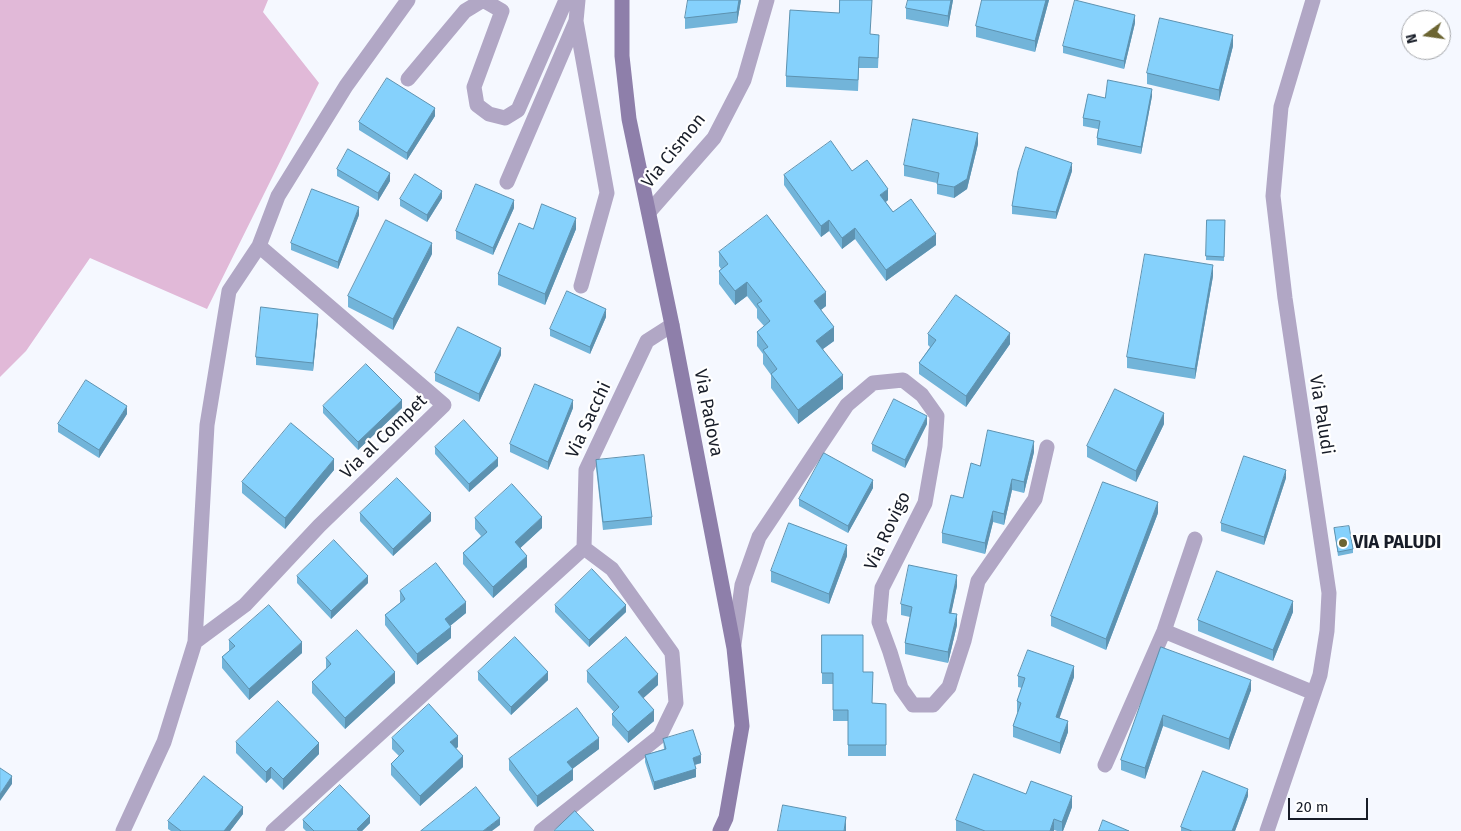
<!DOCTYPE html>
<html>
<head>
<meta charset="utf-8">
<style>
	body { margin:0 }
	#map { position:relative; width:1461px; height:831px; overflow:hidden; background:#f5f8ff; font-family:"Fira Sans",sans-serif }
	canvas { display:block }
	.north { position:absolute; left:1401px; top:10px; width:50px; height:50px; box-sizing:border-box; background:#fff; border:1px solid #a3a5a9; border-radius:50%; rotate:256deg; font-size:14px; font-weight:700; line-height:20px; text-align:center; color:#181d28 }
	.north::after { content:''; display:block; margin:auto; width:18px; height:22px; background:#6c6532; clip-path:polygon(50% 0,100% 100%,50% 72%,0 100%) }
	.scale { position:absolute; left:1288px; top:798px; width:80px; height:22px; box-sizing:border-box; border:2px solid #181d28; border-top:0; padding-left:6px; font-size:15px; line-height:18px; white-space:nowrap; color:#181d28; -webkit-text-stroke:4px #fff; paint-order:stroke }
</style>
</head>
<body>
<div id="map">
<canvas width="1461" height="831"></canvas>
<div class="north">N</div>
<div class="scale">20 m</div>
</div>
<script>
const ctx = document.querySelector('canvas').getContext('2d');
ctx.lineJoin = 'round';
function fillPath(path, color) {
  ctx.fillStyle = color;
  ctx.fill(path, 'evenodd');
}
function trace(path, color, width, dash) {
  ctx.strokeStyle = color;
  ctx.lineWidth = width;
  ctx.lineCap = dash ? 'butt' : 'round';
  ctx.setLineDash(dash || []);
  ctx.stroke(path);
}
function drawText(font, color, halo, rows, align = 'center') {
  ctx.font = font + ' "Fira Sans",sans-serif';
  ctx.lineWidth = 4.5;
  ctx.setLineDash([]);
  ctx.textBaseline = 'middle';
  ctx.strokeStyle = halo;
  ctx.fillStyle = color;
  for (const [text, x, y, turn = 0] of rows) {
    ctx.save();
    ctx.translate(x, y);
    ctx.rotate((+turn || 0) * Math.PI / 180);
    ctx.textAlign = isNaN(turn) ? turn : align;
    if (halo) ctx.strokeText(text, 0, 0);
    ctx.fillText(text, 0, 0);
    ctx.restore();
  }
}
const green = new Path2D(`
	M0,0H268L263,12L319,83L207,309L90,258L26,351L0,377Z`);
const street = new Path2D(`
	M578,0L576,21L607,193L581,286
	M408,79L465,11L483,0L502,11L474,87L477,105L489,114L505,118L518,110L566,0
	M507,182L576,21
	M649,212L714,138L744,80L767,0
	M584,548L586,470L647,341L672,325
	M1164,631L1314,693
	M195,642L245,605L319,526L444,405L259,246
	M734,644L742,585L759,537L847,405L873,383L903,380L922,395L937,416L935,446L925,503L882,588L879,622L890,652L901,688L913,705H933L949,687L964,641L978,581L1035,499L1047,447
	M1105,765L1164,631L1195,539
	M123,831L164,742L195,642L207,425L229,291L259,246L278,196L346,86L408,0
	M273,831L584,548L612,569L672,653L676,703L660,736L541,831
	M1267,831L1320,675L1327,631L1329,593L1285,298L1273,196L1281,107L1313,0`);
const secondary = new Path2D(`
	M622,0V56L629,119L672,325L734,648L742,726L726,818L720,831`);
const wall = new Path2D(`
	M741,0L737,23L685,29V18Z
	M953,0L948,27L906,19V8Z
	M982,0H1049L1035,52L976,37V26Z
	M1135,23L1124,69L1063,53V46Z
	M871,34L879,46L878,68H859L858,91L786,87V76Z
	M1233,46L1219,101L1147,84V73Z
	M1152,96L1141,154L1097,145V138L1098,129L1083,126V118L1105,98Z
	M435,116L407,160L359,130V122Z
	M978,144L967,189L954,198L937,194V183L904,176V165Z
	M337,169L390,181L378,201L337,176Z
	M852,171L888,200L886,202L893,212L936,245L886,281L855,239L842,249L829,231L821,237L784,185V175Z
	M1072,171L1056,219L1012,214V206Z
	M442,198L427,222L400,206V199Z
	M514,208L493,255L456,239V231Z
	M359,215L338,269L291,250V243Z
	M1207,220H1225L1224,261L1206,260Z
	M533,229H576L545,305L498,285V274Z
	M719,252L826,306L821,310L834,341L823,349L843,389L798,424L771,388V375L763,364V354L757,346V332L764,326L757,318V309L747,296L735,305L719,284V271L721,269L719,266Z
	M432,254L393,330L348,307V296Z
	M1213,276L1195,379L1127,368V357Z
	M606,317L590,354L550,336V329Z
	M318,321L313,371L256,365V357Z
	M928,334L1010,344L966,407L919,374V363L930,347L928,345Z
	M501,355L479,402L435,381V373Z
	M323,406L402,408L358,450L323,413Z
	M573,408L548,470L510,452V444Z
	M127,414L99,458L58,432V424Z
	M927,424L905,468L872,451V444Z
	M1164,424L1136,482L1087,457V446Z
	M435,447L498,466L469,492L435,454Z
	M1034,452L1024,493L1012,490L1004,525L993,522L985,554L942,543V533L963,498L980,466Z
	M596,460L652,517V525L603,530L596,468Z
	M334,470L285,529L242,493V482Z
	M1286,478L1264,545L1221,531V523Z
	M873,488L848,533L799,506V499Z
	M360,513L431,521L393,556L360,521Z
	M1158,513L1106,650L1051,626V616Z
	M475,518L542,528L520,548L527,567L493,598L463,564V553L481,536L475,529Z
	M1334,528L1353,549V553L1338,556Z
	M847,556L829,604L771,582V571Z
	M297,576L368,583L331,619L297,583Z
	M957,586L951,613L957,625L948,663L905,654V643L910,617L901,615V604Z
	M400,591L466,613L450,626L451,638L417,665L385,625V615L400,603Z
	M555,605L626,612L589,647L555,612Z
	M1293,612L1273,661L1198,631V620Z
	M822,635L872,703L886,704V756H848V721H833V684H822Z
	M229,640L302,653L249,700L222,668V657L229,651Z
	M1161,647L1251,690L1229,750L1163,726L1145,779L1121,770V760Z
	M326,658L395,683L345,729L312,693V682L326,669Z
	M587,671L658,685L643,698L654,721L628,743L612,725V714L614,712L587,682Z
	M478,672L548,680L511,715L478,680Z
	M1018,676L1074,677L1059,718L1068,732L1060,754L1013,737V726L1018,712H1017V701L1022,688L1018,687Z
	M392,738L458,747L456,748L463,767L420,806L391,775V764L399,756L392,749Z
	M663,739L701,763L695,765L696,777L654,790L645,762V755L664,749Z
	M236,742L319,754L283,790L271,778L266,783L236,753Z
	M599,749L572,769L573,780L537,807L509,770V759Z
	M1026,794L1072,807L1063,831H1057L1054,830V831H956V820Z
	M1248,796L1235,831H1181V827Z
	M243,814L230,831H171L168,829V821Z
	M303,820L370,823L362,831H306L303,828Z`);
const shadedWall = new Path2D(`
	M739,0H741L737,23V12Z
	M951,0H953L948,27V16Z
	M1046,0H1049L1035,52V41Z
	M1135,15V23L1124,69V61Z
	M1233,35V46L1219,101V90Z
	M1152,89V96L1141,154V147Z
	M435,108V116L407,160V153Z
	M978,133V144L967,189L954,198V187Z
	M1072,163V171L1056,219V212Z
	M390,173V181L378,201V193Z
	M888,189V200L880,206V195Z
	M442,191V198L427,222V215Z
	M514,200V208L493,255V248Z
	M359,207V215L338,269V262Z
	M576,218V229L545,305V294Z
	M829,220V231L821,237V226Z
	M855,228V239L842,249V238Z
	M936,234V245L886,281V270Z
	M432,243V254L393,330V319Z
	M1213,265V276L1195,379V369Z
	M747,282V296L735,305V291Z
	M826,292V306L814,315V301Z
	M606,309V317L590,354V347Z
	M318,314V321L313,371V363Z
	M834,327V341L816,354V341Z
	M1010,333V344L966,407V396Z
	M501,348V355L479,402V394Z
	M843,375V389L798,424V410Z
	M402,400V408L358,450V442Z
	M573,400V408L548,470V462Z
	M127,406V414L99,458V450Z
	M1164,413V424L1136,482V471Z
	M927,416V424L905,468V460Z
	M1034,441V452L1024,493V482Z
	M498,458V466L469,492V484Z
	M334,459V470L285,529V518Z
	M1286,470V478L1264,545V537Z
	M1012,479V490L1004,525V514Z
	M873,480V488L848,533V526Z
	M1158,502V513L1106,650V639Z
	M993,511V522L985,554V543Z
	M431,513V521L393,556V549Z
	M542,517V528L515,553V542Z
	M847,545V556L829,604V594Z
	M527,556V567L493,598V587Z
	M957,575V586L949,624V613Z
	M368,576V583L331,619V611Z
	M1293,601V612L1273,661V650Z
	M466,602V613L445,630V619Z
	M626,605V612L589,647V640Z
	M957,614V625L948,663V652Z
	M451,627V638L417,665V654Z
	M302,642V653L249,700V689Z
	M1074,666V677L1056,728V717Z
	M395,672V683L345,729V718Z
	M548,672V680L511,715V707Z
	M658,674V685L638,703V692Z
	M1251,680V690L1229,750V739Z
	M654,710V721L628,743V732Z
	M1163,715V726L1145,779V768Z
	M1068,721V732L1060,754V743Z
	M458,736V747L450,753V742Z
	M599,738V749L567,773V762Z
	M319,743V754L283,790V779Z
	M701,755V763L693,765V758Z
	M463,756V767L420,806V796Z
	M271,767V778L266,783V772Z
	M573,769V780L537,807V796Z
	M696,769V777L654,790V782Z
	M12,776V784L0,801V794Z
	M1248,789V796L1235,831H1232Z
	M1072,796V807L1063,831H1062V822Z
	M243,807V814L230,831H224Z
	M370,816V823L362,831H357V829Z
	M846,817V831H844Z
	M500,818V825L492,831H483Z
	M1054,819V831H1050Z`);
const building = new Path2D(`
	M688,0H739L737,12L685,18Z
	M840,0H872L870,34L879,35L878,58L859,57L858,80L786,76L790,10L839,13Z
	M908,0H951L948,16L906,8Z
	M982,0H1046L1035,41L976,26Z
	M1075,0L1135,15L1124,61L1063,46Z
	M1160,18L1233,35L1219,90L1147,73Z
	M387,78L435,108L407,153L359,122Z
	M1108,80L1152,89L1141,147L1097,138L1100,121L1083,118L1088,94L1105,98Z
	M913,119L978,133L967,179L954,187L937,184L939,173L904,165Z
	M831,141L852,171L867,160L888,189L880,195L893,212L911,199L936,234L886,270L855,228L842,238L829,220L821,226L784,175Z
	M1026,147L1072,163L1056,212L1012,206L1018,171Z
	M348,149L390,173L378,193L337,169Z
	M415,174L442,191L427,215L400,199Z
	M476,184L514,200L493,248L456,231Z
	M312,189L359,207L338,262L291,243Z
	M542,204L576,218L545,294L498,274L519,223L533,229Z
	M767,215L826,292L814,301L834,327L816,341L843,375L798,410L771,374L777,369L763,350L768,347L757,332L770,321L757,304L762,301L747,282L735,291L719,271L728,264L719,252Z
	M386,220L432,243L393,319L348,296Z
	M1207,220H1225L1224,257L1206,256Z
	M1145,254L1213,265L1195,369L1127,357Z
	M567,291L606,309L590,347L550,329Z
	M956,295L1010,333L966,396L919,363L936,340L928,334Z
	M261,307L318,314L313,363L256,357Z
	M458,327L501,348L479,394L435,373Z
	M366,364L402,400L358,442L323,406Z
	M86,380L127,406L99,450L58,424Z
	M535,384L573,400L548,462L510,444Z
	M1115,389L1164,413L1136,471L1087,446Z
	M894,399L927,416L905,460L872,444Z
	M464,420L498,458L469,484L435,447Z
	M291,423L334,459L285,518L242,482Z
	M988,430L1034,441L1024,482L1012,479L1004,514L993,511L985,543L942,533L951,495L963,498L971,463L980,466Z
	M824,453L873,480L848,526L799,499Z
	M644,455L652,517L603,522L596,460Z
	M1244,456L1286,470L1264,537L1221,523Z
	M397,478L431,513L393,549L360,513Z
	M1103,482L1158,502L1106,639L1051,616Z
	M512,484L542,517L515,542L527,556L493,587L463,553L487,532L475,518Z
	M789,523L847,545L829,594L771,571Z
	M1349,526L1353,549L1338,552L1334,528Z
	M334,540L368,576L331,611L297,576Z
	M436,563L466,602L445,619L451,627L417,654L385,615L405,599L400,591Z
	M909,565L957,575L949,613L957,614L948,652L905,643L912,607L901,604Z
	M592,569L626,605L589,640L555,605Z
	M1217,571L1293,601L1273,650L1198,620Z
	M269,605L302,642L249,689L222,657L235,646L229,640Z
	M357,630L395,672L345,718L312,682L331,664L326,658Z
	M822,635H863V672H873L872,703L886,704V745H848V710H833V673H822Z
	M515,637L548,672L511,707L478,672Z
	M626,637L658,674L638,692L654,710L628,732L612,714L619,707L587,671Z
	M1161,647L1251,680L1229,739L1163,715L1145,768L1121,760Z
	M1028,650L1074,666L1056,717L1068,721L1060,743L1013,726L1021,703L1017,701L1025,678L1018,676Z
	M278,701L319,743L283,779L271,767L266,772L236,742Z
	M429,704L458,736L450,742L463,756L420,796L391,764L404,751L392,738Z
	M577,708L599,738L567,762L573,769L537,796L509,759Z
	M693,730L701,755L693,758L696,769L654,782L645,755L666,749L663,739Z
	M0,768L12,776L0,794Z
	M1203,771L1248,789L1232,831H1192L1181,827Z
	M974,774L1026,794L1031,781L1072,796L1062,822L1054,819L1050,831H985L956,820Z
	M204,776L243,807L224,831H181L168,821Z
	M340,785L370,816L357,829L359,831H314L303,820Z
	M476,787L500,818L483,831H421Z
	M783,805L846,817L844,831H778Z
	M575,811L594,831H554Z
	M1103,820L1129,831H1099Z`);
const markers = [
	[1343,543,5,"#6c6532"]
];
const streetNames = [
	["Via Cismon",674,151,-51],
	["Via Padova",708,413,79],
	["Via Paludi",1321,415,81],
	["Via Sacchi",589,420,-65],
	["Via al Compet",384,437,-44],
	["Via Rovigo",888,531,-65]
];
const poiNames = [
	["VIA PALUDI",1353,543]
];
fillPath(green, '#e1b9d8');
trace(street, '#b1a7c5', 15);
trace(secondary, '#8e7faa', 15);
fillPath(wall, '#72b4d9');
fillPath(shadedWall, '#5d92b0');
fillPath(building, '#85d1fc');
trace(building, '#5d92b0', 1);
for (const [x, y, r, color] of markers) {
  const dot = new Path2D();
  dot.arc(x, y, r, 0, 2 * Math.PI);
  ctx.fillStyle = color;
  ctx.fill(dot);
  trace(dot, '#fff', 2);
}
drawText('18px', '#181d28', '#fff', streetNames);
drawText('bold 18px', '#181d28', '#fff', poiNames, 'left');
</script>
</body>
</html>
